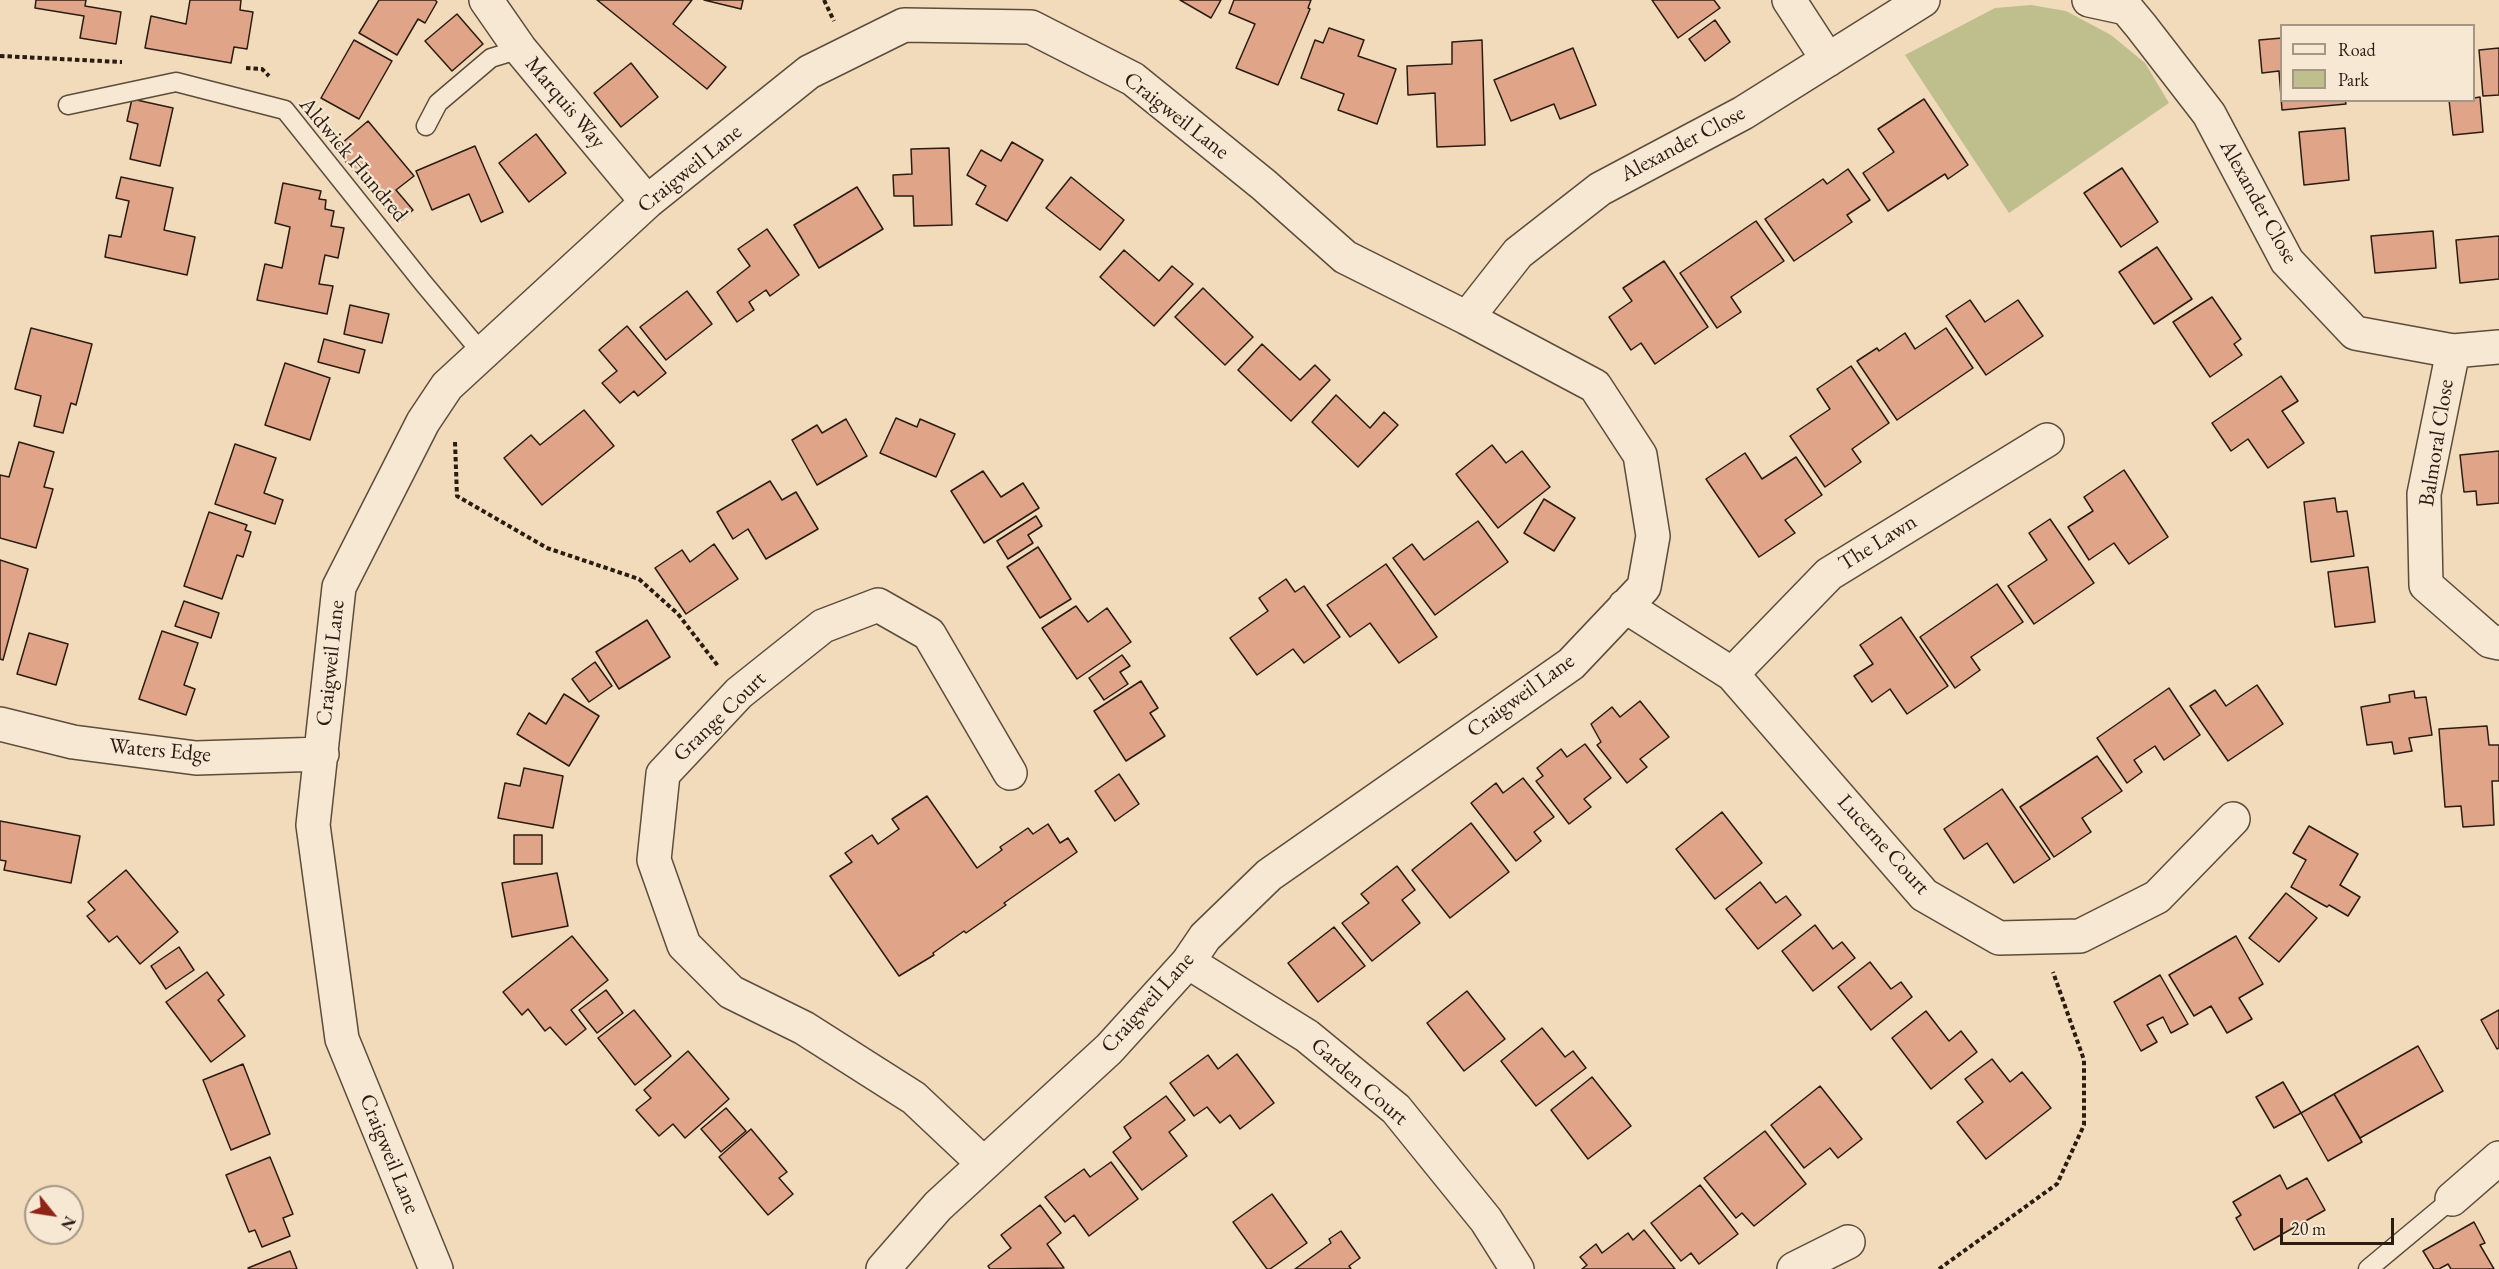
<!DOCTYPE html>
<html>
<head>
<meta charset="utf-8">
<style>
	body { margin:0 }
	#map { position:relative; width:2499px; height:1269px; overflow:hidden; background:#f1dbbb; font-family:"EB Garamond",serif }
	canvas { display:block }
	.legend { position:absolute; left:2280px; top:24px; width:195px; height:78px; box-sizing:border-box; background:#f6e8d3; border:2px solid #a59686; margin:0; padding:8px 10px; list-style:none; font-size:18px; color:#2b1c12 }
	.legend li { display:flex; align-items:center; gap:12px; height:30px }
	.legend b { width:30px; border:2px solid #a59686 }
	.north { position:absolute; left:24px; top:1185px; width:60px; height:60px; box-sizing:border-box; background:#f6e8d3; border:2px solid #a59686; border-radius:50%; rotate:120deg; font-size:16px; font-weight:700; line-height:24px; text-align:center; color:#2b1c12 }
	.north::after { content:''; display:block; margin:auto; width:21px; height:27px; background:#8f2418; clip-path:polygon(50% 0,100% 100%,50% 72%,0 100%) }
	.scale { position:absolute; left:2280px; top:1218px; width:114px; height:27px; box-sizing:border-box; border:3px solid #2b1c12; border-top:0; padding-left:8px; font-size:18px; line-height:21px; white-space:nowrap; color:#2b1c12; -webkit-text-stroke:4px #f6e8d3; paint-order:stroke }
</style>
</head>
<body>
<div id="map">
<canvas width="2499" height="1269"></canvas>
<ul class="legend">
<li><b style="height:8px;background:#f6e8d3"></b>Road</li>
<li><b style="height:16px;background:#bebf8d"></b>Park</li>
</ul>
<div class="north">N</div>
<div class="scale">20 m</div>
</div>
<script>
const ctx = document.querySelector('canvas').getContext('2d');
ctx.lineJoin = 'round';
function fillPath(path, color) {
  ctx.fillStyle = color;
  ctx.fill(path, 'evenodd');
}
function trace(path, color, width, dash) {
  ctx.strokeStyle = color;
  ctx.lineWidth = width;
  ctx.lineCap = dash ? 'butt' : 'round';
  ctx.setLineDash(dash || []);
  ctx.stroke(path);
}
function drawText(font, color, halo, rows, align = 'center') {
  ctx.font = font + ' "EB Garamond",serif';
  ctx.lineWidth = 4.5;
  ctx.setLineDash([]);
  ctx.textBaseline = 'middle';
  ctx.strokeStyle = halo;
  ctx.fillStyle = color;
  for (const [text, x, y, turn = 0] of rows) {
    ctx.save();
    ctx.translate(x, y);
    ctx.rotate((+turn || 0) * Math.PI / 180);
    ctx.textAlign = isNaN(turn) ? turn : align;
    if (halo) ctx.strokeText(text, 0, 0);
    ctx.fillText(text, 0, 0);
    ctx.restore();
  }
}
const green = new Path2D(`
	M2031,5L2066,11L2111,35L2145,63L2169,103L2009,213L1905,55L1995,8Z`);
const building = new Path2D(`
	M36,0H86L85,6L121,12L116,44L80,38L84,16L35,8Z
	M190,0H241L240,10L253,12L247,49L234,47L231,63L145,48L151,16L186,24Z
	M379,0H435L437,2L425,23L418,19L397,55L359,33Z
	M597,0H692L673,24L726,67L707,89Z
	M704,0H743L741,9Z
	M1180,0H1221L1211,18Z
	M1234,0H1311L1308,8L1310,9L1278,85L1236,68L1255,24L1229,13Z
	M1652,0H1714L1720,8L1678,38Z
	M457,14L483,44L452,71L425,41Z
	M1715,20L1730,42L1705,61L1689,39Z
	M1329,28L1364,40L1358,56L1396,69L1377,124L1338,110L1344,94L1301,78L1315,40L1323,43Z
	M2282,38V100H2345L2346,104L2282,110L2279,71L2262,73L2259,40Z
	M354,40L392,61L359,119L321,98Z
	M1482,40L1485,145L1437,147L1435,93L1408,95L1407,66L1452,64V42Z
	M1573,48L1596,105L1560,119L1554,104L1511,121L1494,80Z
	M2499,48V95L2483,96L2479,50Z
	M631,63L658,97L621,127L594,93Z
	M2480,97L2483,132L2453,135L2449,100H2474V98Z
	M132,99L173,108L160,166L130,159L138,124L127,121Z
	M1924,99L1968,165L1948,179L1945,174L1888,211L1863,173L1894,152L1878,129Z
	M368,121L414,176L396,190L413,210L398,223L335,149Z
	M2345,128L2349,180L2304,185L2299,132Z
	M536,134L566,173L529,202L499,163Z
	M1012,142L1043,160L1007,221L976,204L986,186L967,175L981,150L1001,161Z
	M475,146L503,212L481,222L469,194L432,210L416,171Z
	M949,148L952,225L914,226L913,196H894L893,175L912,174L911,149Z
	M2122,168L2158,222L2121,247L2084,193Z
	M1848,169L1870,200L1847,215L1852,222L1794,261L1765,219L1823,179L1827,184Z
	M121,177L173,188L164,230L195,237L187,275L105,257L109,235L121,237L129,201L116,198Z
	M1071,177L1124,220L1100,250L1046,208Z
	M283,183L321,191L319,199L326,200L325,209L334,211L331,226L344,228L338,258L325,255L319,284L333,286L327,314L257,300L265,264L282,268L290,227L275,223Z
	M857,187L883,229L819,268L794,225Z
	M1756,221L1784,261L1731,297L1741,312L1717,328L1680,273Z
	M767,229L799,275L770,296L766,290L749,302L754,310L737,322L717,292L750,266L738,249Z
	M2433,231L2436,268L2375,273L2371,236Z
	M2499,236V279L2460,283L2456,240Z
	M2157,247L2192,299L2154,324L2119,272Z
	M1124,250L1159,281L1172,266L1193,284L1154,326L1100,277Z
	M1664,261L1708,327L1655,364L1641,343L1631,350L1609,317L1632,301L1623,288Z
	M1203,288L1253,337L1225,365L1175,317Z
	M687,291L712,324L666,360L640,327Z
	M2212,297L2241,339L2234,344L2242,355L2210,377L2173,322Z
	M1970,300L1985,322L2018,300L2043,336L1986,375L1946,316Z
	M350,305L389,314L382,343L344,334Z
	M627,326L666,373L638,396L634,391L620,403L602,383L617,371L599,350Z
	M31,328L92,344L76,405L71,403L63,433L34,426L41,396L15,389Z
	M1946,328L1973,368L1897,420L1857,361L1877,348L1879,351L1905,333L1915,349Z
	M324,339L365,350L359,373L318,362Z
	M1262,344L1300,380L1315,365L1330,380L1291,421L1238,370Z
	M285,363L330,378L310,440L265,425Z
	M1851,366L1889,423L1852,449L1861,462L1825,487L1790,436L1830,409L1817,389Z
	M2281,376L2298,401L2282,411L2304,443L2268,468L2248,439L2231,451L2212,423Z
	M1336,395L1370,428L1384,412L1398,425L1358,467L1312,422Z
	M584,410L614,446L542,505L504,458L531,435L540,445Z
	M896,418L917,427L920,419L955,434L936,477L880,453Z
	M846,419L867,456L817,485L792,440L817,425L822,433Z
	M19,442L54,452L44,487L53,489L36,548L0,538V475L9,477Z
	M235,444L276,458L264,493L283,500L275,524L215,504Z
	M1492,445L1506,463L1522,451L1550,487L1498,528L1456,474Z
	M2499,451V503L2477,505L2476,491L2464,492L2460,455Z
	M1745,453L1762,479L1796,457L1822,495L1785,520L1795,533L1759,557L1706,479Z
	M2124,470L2168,537L2129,564L2114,543L2089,560L2068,527L2093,511L2084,497Z
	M983,471L1001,497L1023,483L1039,508L984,543L951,491Z
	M770,481L782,500L796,492L818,529L766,559L748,529L733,539L717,512Z
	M2335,498L2337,512L2347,511L2354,556L2311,562L2304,502Z
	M1544,499L1575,518L1554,551L1524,533Z
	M209,512L247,525L245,530L251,532L243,557L237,555L222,599L184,586Z
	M1036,516L1042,526L1028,535L1033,543L1008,559L997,541Z
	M2050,519L2094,583L2034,624L2008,586L2047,560L2029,533Z
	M1478,521L1508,562L1435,615L1393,558L1412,544L1424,560Z
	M714,544L738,579L686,614L655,568L682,550L690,562Z
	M1038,547L1071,599L1040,618L1007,567Z
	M0,560L28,569L3,660L0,659Z
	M1386,564L1437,637L1399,663L1370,623L1350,637L1327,605Z
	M2368,567L2375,622L2335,627L2328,572Z
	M1286,579L1295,592L1304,586L1340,637L1304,663L1293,649L1257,675L1230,638L1268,611L1259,598Z
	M1997,584L2023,622L1971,657L1980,670L1955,688L1920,637Z
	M184,601L219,613L211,638L175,626Z
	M1076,606L1088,622L1107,608L1131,642L1077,679L1042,628Z
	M1901,617L1948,686L1907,714L1890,689L1872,702L1854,676L1873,664L1860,645Z
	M647,620L670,657L619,689L596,652Z
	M162,631L198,643L184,685L195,689L186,715L139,699Z
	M29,633L68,644L56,685L17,674Z
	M1122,655L1130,666L1120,672L1128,684L1104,700L1089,678Z
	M595,662L612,686L589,702L572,679Z
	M1141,681L1158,708L1150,713L1165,736L1126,761L1094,711Z
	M2257,685L2283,724L2228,761L2190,706L2215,690L2226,706Z
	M2169,688L2200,735L2164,760L2155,746L2134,760L2142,772L2127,783L2097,738Z
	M2414,691L2415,698L2426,697L2432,735L2409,738L2412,751L2394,754L2392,742L2367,745L2361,707L2390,702L2389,695Z
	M564,694L599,716L569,766L517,734L529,713L546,724Z
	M1640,701L1669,737L1640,759L1647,767L1627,783L1597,745L1601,742L1591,724L1612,707L1620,717Z
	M2487,726L2489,745H2499V781H2492L2494,825L2463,827L2461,806L2445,807L2439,729Z
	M1585,744L1611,778L1584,799L1591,807L1569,824L1536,781L1543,776L1537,768L1561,749L1567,757Z
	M2097,756L2122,791L2082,818L2091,832L2054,857L2020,807Z
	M524,768L563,776L553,828L498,818L505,783L520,786Z
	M1119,774L1139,804L1115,821L1095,791Z
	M1523,778L1554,817L1534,832L1541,841L1516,861L1471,803L1496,783L1503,793Z
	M2002,789L2050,859L2014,883L1987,843L1964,859L1944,829Z
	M927,796L977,868L1002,850L1000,847L1028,828L1033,834L1048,824L1060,843L1068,838L1077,852L1004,903L1006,905L966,933L964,931L933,953L934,955L899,976L830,876L852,862L845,853L872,835L878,844L899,829L892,819Z
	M1722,812L1762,863L1715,899L1676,849Z
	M0,821L80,836L71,883L4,870L6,861L0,860Z
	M1471,823L1509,872L1450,918L1412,870Z
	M2309,826L2358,854L2340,885L2360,897L2348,916L2329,905L2327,907L2291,887L2306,860L2293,853Z
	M514,835H542V864H514Z
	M1397,866L1415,890L1402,900L1420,923L1372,961L1342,923L1369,903L1361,894Z
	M126,870L178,932L140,964L117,936L109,942L87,916L95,910L88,902Z
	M557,873L568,926L512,937L502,883Z
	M1760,882L1776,903L1786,896L1801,915L1758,949L1726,909Z
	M2286,893L2317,918L2279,962L2249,938Z
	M1815,925L1833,949L1842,942L1855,958L1813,991L1782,951Z
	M1334,927L1365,966L1318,1002L1288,963Z
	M572,936L608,980L571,1010L586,1029L566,1045L550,1027L545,1031L528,1009L522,1015L503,992Z
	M2236,936L2263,984L2239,998L2252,1019L2227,1033L2211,1006L2194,1016L2169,975Z
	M179,947L194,970L166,989L151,966Z
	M1870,962L1891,989L1901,982L1912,997L1871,1030L1838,987Z
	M207,972L224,995L218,1000L245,1036L211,1062L166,1002Z
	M2160,975L2188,1024L2171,1033L2163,1017L2147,1025L2157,1042L2141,1051L2114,1002Z
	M606,990L623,1013L597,1033L579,1010Z
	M1467,991L1505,1039L1464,1071L1427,1023Z
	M634,1010L671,1056L635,1085L598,1038Z
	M2499,1010V1048L2497,1049L2481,1020Z
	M1926,1011L1949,1041L1961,1031L1977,1052L1931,1089L1892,1038Z
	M1542,1028L1565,1057L1573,1051L1586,1068L1536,1106L1501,1061Z
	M2418,1046L2443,1091L2360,1138L2334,1094Z
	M688,1051L729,1099L685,1138L673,1124L659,1136L636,1110L651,1098L644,1090Z
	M1237,1054L1274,1103L1240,1129L1230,1115L1220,1123L1207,1107L1194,1116L1170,1083L1208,1055L1218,1069Z
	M1992,1059L2010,1082L2022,1072L2051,1108L1986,1159L1957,1122L1983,1102L1965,1079Z
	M243,1064L270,1134L231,1150L203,1080Z
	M1592,1077L1631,1126L1588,1159L1551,1110Z
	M2283,1082L2301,1113L2274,1128L2256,1097Z
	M1820,1086L1862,1139L1838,1158L1830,1148L1804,1168L1771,1125Z
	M2334,1094L2362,1142L2328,1161L2301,1113Z
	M1166,1096L1185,1120L1169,1132L1187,1156L1142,1190L1113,1152L1131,1138L1124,1127Z
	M726,1108L746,1131L721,1152L701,1129Z
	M751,1129L787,1172L779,1178L793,1194L768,1215L719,1157Z
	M1765,1131L1806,1184L1754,1226L1742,1213L1736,1218L1704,1178Z
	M270,1157L293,1214L283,1218L290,1236L262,1247L255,1230L249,1232L226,1175Z
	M1111,1162L1138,1199L1089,1236L1074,1215L1065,1222L1045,1197L1084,1169L1090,1177Z
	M2280,1175L2287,1189L2307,1178L2325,1210L2254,1250L2236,1218L2241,1215L2233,1202Z
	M1700,1185L1738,1234L1699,1264L1691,1253L1681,1261L1651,1223Z
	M1272,1194L1307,1243L1270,1269H1267L1233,1222Z
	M1040,1205L1061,1233L1047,1244L1064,1268L990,1269L988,1266L1011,1248L1001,1235Z
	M2474,1222L2485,1243L2480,1245L2494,1269H2451L2448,1264L2439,1269H2434L2423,1251Z
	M1644,1230L1675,1269H1582L1587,1265L1580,1257L1596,1244L1602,1253L1628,1233L1633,1240Z
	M1341,1231L1360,1258L1349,1266L1351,1269H1295L1331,1243L1329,1239Z
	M290,1251L297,1269H249L248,1268Z`);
const path = new Path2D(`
	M824,0L834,21
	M0,56L122,62
	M246,68L262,69L269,76
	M455,442L457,496L547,548L639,579L678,614L718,666
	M1939,1269L2057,1184L2084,1125V1060L2053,972`);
const service = new Path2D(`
	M68,105L176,82L285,110L424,284L482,353
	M426,126L438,103L491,58L520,49
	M2368,1269L2452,1199`);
const minor = new Path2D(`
	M486,0L520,49L647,202
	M1789,0L1828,60
	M2089,0L2126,8L2141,26L2209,114L2287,261L2355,333L2453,351L2499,347
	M1467,318L1518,253L1600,189L1743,113L1923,0
	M2453,351L2424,494L2426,585L2490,641L2499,643
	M1625,606L1732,674L1924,895L1999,938L2080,936L2157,897L2233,819
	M1732,674L1829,574L2047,440
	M0,724L73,742L196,758L322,754
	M1188,962L1307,1036L1396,1109L1486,1220L1517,1269
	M984,1164L914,1098L804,1028L731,992L684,945L654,860L663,774L739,693L823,626L878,605L929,634L1010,773
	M2452,1199L2499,1158
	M436,1269L342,1039L313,825L339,587L423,422L447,386L647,202L809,72L904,25L1031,27L1133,79L1264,185L1345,257L1467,318L1595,386L1640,455L1653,536L1644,587L1571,664L1269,875L1205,937L1188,962L1109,1049L938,1206L883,1269
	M1794,1269L1848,1242`);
const streetNames = [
	["Marquis Way",565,103,50],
	["Craigweil Lane",1176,116,38],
	["Alexander Close",1683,144,-28],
	["Aldwick Hundred",353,160,50],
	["Craigweil Lane",690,169,-39],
	["Alexander Close",2258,202,61],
	["Balmoral Close",2437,443,-81],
	["The Lawn",1878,543,-32],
	["Craigweil Lane",331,663,-84],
	["Craigweil Lane",1521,696,-36],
	["Grange Court",720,717,-44],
	["Waters Edge",160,751,5],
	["Lucerne Court",1883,845,48],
	["Craigweil Lane",1148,1003,-48],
	["Garden Court",1359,1082,41],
	["Craigweil Lane",389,1154,68]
];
fillPath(green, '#bebf8d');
fillPath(building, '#e0a589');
trace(building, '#2b1c12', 1.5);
trace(service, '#5c4c3c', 21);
trace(minor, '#5c4c3c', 36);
trace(path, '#2b1c12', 4, [4.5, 3]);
trace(service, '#f6e8d3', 18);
trace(minor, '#f6e8d3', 33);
drawText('22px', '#2b1c12', '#f6e8d3', streetNames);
</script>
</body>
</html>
